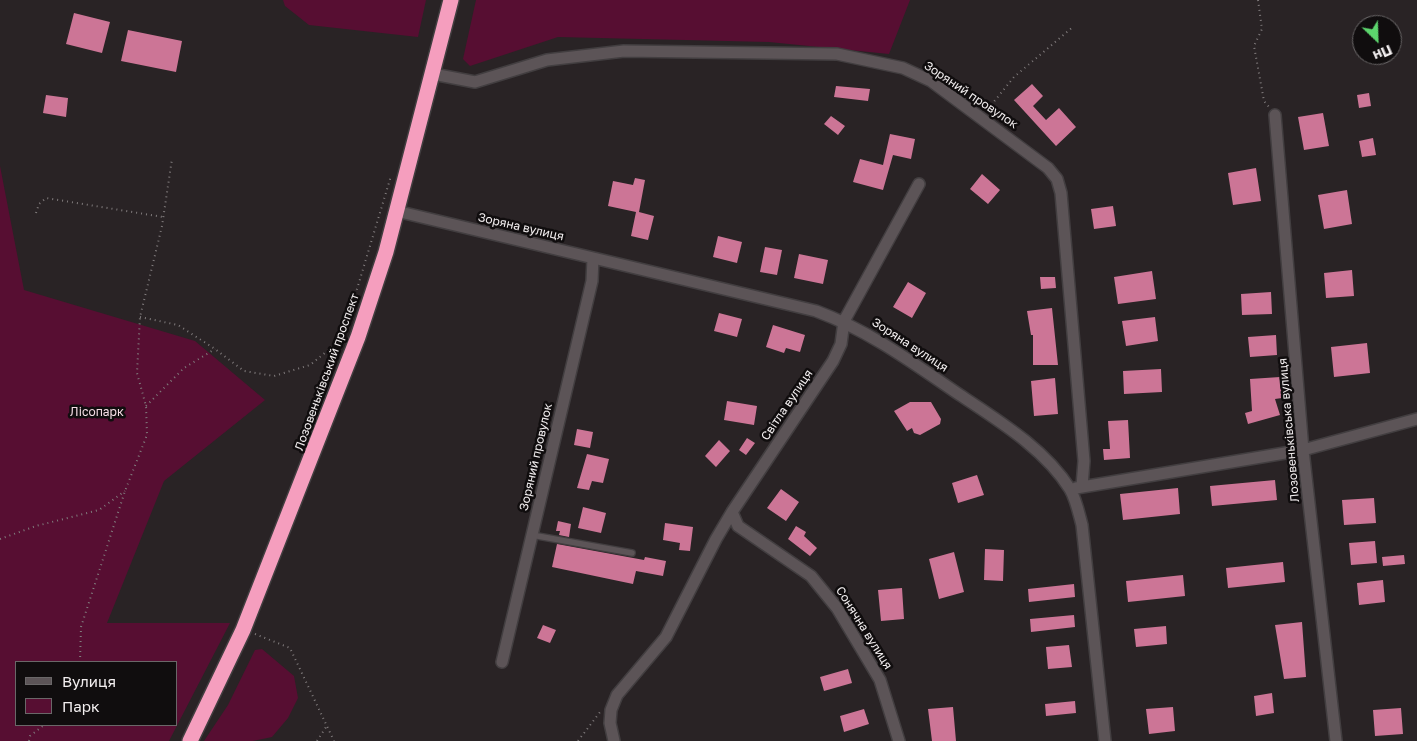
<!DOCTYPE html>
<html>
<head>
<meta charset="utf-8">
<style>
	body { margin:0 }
	#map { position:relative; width:1417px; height:741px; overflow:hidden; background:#292325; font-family:"Golos Text",sans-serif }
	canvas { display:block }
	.legend { position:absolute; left:15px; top:661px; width:162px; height:65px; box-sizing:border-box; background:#100d0e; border:1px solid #6a6768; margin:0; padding:6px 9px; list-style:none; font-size:15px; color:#f2eeef }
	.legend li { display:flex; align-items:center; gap:10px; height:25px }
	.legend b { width:25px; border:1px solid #6a6768 }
	.north { position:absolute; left:1352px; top:15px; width:50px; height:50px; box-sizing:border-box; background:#100d0e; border:1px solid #6a6768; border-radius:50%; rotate:156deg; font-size:14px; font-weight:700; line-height:20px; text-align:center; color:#f2eeef }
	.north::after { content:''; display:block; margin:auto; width:18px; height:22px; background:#5cd56d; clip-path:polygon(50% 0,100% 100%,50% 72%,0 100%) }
</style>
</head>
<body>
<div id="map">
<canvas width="1417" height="741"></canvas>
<ul class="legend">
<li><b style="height:6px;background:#5c5457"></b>Вулиця</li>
<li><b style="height:14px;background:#570e32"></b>Парк</li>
</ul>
<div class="north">Пн</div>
</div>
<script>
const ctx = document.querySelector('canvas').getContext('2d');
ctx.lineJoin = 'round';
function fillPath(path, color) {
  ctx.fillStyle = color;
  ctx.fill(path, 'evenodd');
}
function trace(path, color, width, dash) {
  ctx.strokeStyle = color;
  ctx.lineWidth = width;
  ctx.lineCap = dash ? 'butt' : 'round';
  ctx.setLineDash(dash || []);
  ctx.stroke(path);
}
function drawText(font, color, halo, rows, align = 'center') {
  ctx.font = font + ' "Golos Text",sans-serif';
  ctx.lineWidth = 5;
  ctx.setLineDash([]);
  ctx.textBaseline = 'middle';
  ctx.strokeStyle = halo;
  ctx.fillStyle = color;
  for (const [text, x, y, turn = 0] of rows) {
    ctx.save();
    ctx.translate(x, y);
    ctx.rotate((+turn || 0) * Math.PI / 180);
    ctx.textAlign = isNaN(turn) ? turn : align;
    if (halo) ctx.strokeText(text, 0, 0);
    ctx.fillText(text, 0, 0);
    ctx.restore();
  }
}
const green = new Path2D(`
	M283,0H426L418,37L309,25L285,6Z
	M476,0H910L889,54L769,42L558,37L470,66L463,59Z
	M0,166L24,290L195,341L265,400L164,481L107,623H230L169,741H0ZM176,662V725H16V662Z
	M262,649L294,676L298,698L288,718L272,737L253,741H204L228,705L255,650Z`);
const building = new Path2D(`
	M74,13L110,22L102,53L66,44Z
	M128,30L182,41L176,72L121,61Z
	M1032,84L1043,96L1033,106L1046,120L1059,108L1076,127L1056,146L1014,100Z
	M836,86L870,89L868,101L834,97Z
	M1369,93L1371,106L1359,108L1357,95Z
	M46,95L68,98L66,117L43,113Z
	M1323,113L1329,146L1304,150L1298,117Z
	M831,116L845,126L838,135L824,124Z
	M890,134L915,139L911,159L893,155L883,190L853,182L860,159L883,165Z
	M1373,138L1376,155L1362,157L1359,141Z
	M1256,168L1261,201L1233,205L1228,173Z
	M982,174L1000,190L988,204L970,189Z
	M635,178L645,180L639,212L654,216L648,240L631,236L636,212L608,206L613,181L633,185Z
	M1347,190L1352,224L1324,229L1318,195Z
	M1113,206L1116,226L1094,229L1091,209Z
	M718,236L742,242L737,263L713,257Z
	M765,247L782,250L777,275L760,272Z
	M799,254L828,260L823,284L794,278Z
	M1352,270L1354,296L1326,298L1324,273Z
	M1152,271L1156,299L1118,304L1114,277Z
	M1040,277H1055L1056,288L1041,289Z
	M908,282L926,293L912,318L893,307Z
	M1271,292L1272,314L1242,315L1241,294Z
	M1052,308L1058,365H1033V335H1031L1027,311Z
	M719,313L742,319L737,337L714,331Z
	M1155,317L1158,341L1126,346L1122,321Z
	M773,325L805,335L800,352L786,348L784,353L766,347Z
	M1276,335L1277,355L1250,357L1248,337Z
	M1367,343L1370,373L1334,377L1331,347Z
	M1161,369L1162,392L1124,394L1123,371Z
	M1280,377L1282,398L1275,399L1280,415L1248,424L1245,413L1252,411L1250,379Z
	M1055,378L1058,414L1034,416L1031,381Z
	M727,401L757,406L754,425L724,420Z
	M910,402H931L941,419L940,424L920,435L914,433L912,428L907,431L894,411Z
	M1128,420L1130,458L1104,460L1103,449H1110L1108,421Z
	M577,429L593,432L590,448L574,445Z
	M747,438L755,443L746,455L739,450Z
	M719,440L730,451L716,467L705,456Z
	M587,454L609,459L603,483L592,481L589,490L577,488Z
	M977,475L984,495L958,503L952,483Z
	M1275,480L1277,500L1212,506L1210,486Z
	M1178,488L1180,514L1123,520L1120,494Z
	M781,489L799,502L786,521L767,508Z
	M1374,498L1376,523L1344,525L1342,500Z
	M583,507L606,513L601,533L578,528Z
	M558,521L571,524L569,537L559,535L560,531H556Z
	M665,523L693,527L690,551L679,550L680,543L663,540Z
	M796,526L806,532L804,536L817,548L810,556L788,539Z
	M1375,541L1377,563L1351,565L1349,543Z
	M557,544L644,560L645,557L666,561L663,576L636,571L633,584L552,567Z
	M985,549L1004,550L1003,581L984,580Z
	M954,552L964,592L939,599L929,559Z
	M1404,555L1405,564L1383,566L1382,557Z
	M1283,562L1285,582L1228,588L1226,568Z
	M1183,575L1185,596L1128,602L1126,581Z
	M1383,580L1385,602L1359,605L1357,583Z
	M1074,584L1075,597L1029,602L1028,589Z
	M902,588L904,619L881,621L878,590Z
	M1074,615L1075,627L1031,632L1030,619Z
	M1302,622L1306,677L1284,679L1275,625Z
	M543,625L556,630L550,643L537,638Z
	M1166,626L1167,644L1136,647L1134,629Z
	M1069,645L1072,667L1048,669L1046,647Z
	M848,669L852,683L824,691L820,677Z
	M1272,693L1274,713L1256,716L1254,696Z
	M1075,701L1076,713L1046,716L1045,704Z
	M953,707L956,741H932L928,709Z
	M1173,707L1175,731L1149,734L1146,709Z
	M1401,708L1403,734L1375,736L1373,710Z
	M864,709L869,724L844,732L840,716Z`);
const path = new Path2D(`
	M1258,0L1262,29L1254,46L1264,101L1269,107
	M988,109L1014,77L1074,26
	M36,213L39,204L46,198L163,217
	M140,317L178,325L215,349L244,371L274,376L310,365L342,339L391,176
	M146,406L184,368L215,349
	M0,539L36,526L99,510L125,491
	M255,634L290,648L334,741
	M80,662L81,627L125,491L147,435L146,406L137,373L140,317L162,226L172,159
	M29,741L30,736L44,725
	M317,741L326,727
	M578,741L600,712`);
const lane = new Path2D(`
	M532,535L632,553`);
const street = new Path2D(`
	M433,74L475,82L547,60L624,51L837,54L903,68L931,81L1048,168L1057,179L1061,193L1084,461L1082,486
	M1275,115L1303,450L1336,741
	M396,211L816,311C870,331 913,363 960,395C999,421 1045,449 1070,489C1076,499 1079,514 1082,525L1105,741
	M1076,488L1303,450L1417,419
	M732,512L738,526L811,576L837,608L880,680L899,741
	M502,662L592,281L593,258
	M614,741L610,723L611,710L617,695L666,637L716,539L732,512L833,361L841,344L844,321L919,184`);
const highway = new Path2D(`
	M190,741L243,630L358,337L386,252L451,0`);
const streetNames = [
	["Зоряний провулок",971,95,34],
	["Зоряна вулиця",521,227,13],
	["Зоряна вулиця",910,345,33],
	["Лозовеньківський проспект",327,372,-70],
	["Світла вулиця",787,405,-56],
	["Лозовеньківська вулиця",1289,430,-95],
	["Зоряний провулок",536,457,-77],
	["Сонячна вулиця",864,628,58]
];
const parkNames = [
	["Лісопарк",97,412]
];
fillPath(green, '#570e32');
fillPath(building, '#cc7596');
trace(lane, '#423e40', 8);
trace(street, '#423e40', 14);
trace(highway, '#423e40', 18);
trace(path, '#817c7d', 2, [1, 4]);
trace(lane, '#5c5457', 5.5);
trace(street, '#5c5457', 11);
trace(highway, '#f59ebe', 15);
drawText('12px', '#f2eeef', '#100d0e', streetNames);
drawText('12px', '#f5dde5', '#100d0e', parkNames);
</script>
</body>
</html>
